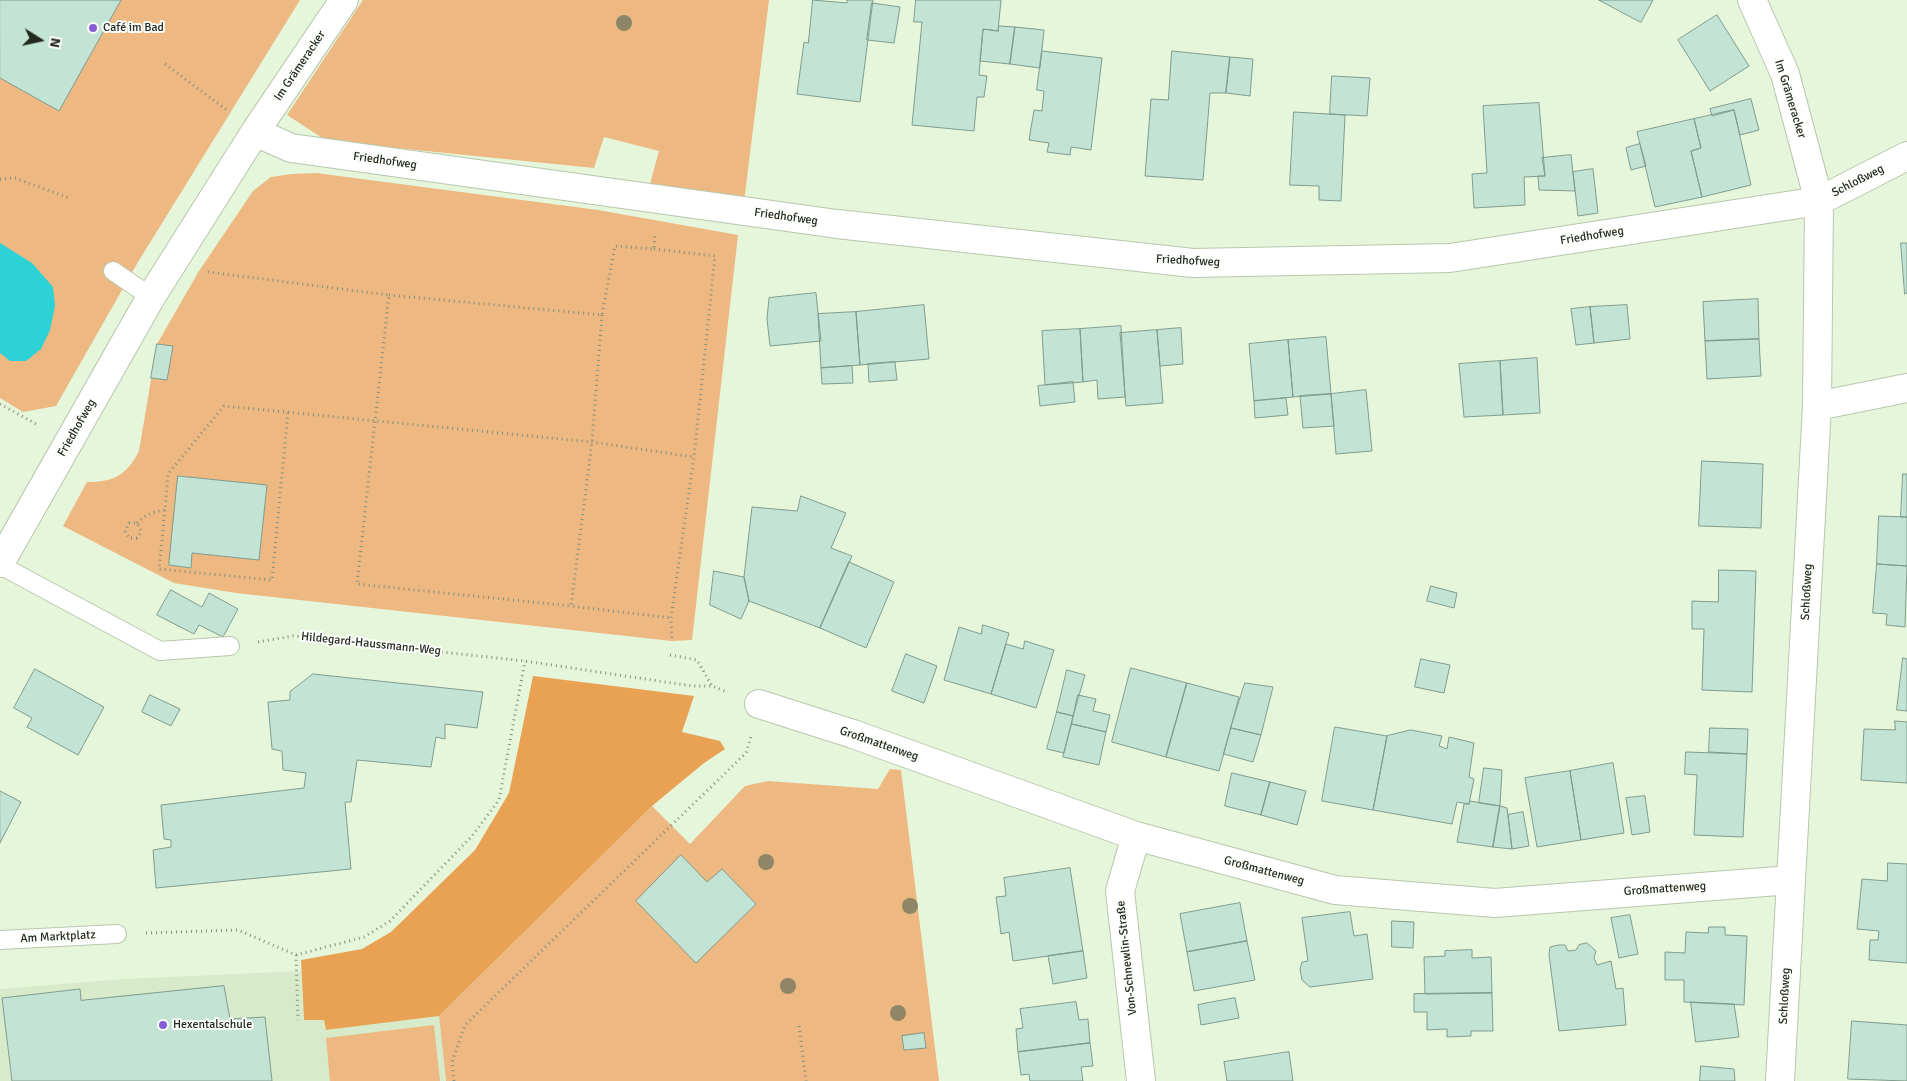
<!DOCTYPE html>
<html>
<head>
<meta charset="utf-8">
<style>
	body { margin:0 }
	#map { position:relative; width:1907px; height:1081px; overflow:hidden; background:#e6f6db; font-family:Signika,sans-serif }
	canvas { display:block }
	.north { position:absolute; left:15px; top:15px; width:50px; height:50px; -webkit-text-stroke:4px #fbfef9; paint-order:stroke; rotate:100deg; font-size:14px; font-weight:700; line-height:20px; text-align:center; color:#242920 }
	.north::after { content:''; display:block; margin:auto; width:18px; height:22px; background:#242920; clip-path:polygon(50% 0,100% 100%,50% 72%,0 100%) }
</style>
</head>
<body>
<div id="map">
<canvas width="1907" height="1081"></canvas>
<div class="north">N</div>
</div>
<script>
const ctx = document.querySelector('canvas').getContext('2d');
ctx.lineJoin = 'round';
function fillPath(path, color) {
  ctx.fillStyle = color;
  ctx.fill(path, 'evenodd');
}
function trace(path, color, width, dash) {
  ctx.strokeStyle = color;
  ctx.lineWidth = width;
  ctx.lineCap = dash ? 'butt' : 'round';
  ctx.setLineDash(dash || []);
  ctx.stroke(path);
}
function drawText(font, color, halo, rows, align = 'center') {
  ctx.font = font + ' Signika,sans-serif';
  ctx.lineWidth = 4;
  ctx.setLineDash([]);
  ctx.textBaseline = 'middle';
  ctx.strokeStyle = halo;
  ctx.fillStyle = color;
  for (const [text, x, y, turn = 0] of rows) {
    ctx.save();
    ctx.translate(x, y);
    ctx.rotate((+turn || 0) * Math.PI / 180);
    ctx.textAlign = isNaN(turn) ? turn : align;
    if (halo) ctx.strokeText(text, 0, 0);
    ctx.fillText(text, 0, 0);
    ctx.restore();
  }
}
const built = new Path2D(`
	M301,971L304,1020H324L327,1030L439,1016L446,1081H0V989L124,979Z`);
const green = new Path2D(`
	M0,0H300L138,262L56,406L23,412L0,398Z
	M363,0H769L744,202L650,184L659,151L604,137L594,168L327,141L287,115Z
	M316,173L598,210L738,235L692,640L672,641L236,593L174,583L63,526L87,482C114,482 127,475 139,451L157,344L199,271L253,191L271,177L292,174Z
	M890,769L901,770L939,1081H446L439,1016L652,806L690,844L745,786L768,781L878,789Z
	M434,1025L440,1081H330L326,1038Z`);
const forest = new Path2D(`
	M533,676L694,696L682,732L720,741L725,749L704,763L652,806L439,1016L326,1030L324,1020H304L301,960L362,949L391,932L475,850L509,793Z`);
const water = new Path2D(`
	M0,243L32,263L53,287L55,306L50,330L41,349L26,361H10L0,353Z`);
const building = new Path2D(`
	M0,0H121L59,111L0,78Z
	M813,0L847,3V0H873L860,102L797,94L804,42L808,43Z
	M916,0H1001L998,31L983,29L979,75L987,76L984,97H977L974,131L912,125L922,22H914Z
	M1599,0H1653L1641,22Z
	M872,3L900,7L894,43L867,40Z
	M1717,15L1749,66L1710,91L1678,40Z
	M999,26L1015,27L1010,64L980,61L983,29L998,31Z
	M1015,27L1044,30L1040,68L1010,64Z
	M1042,51L1102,58L1091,150L1071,147L1070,155L1047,152L1049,143L1029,140L1034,110L1042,111L1044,91L1037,90Z
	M1172,51L1230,57L1226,93H1210L1203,180L1145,176L1151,99L1168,100Z
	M1230,57L1253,59L1250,96L1226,93Z
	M1332,76L1370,78L1367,116L1330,114Z
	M1751,99L1759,130L1740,135L1734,110L1712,116L1710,109Z
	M1539,103L1545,176L1524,177L1525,205L1474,208L1472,174L1487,173L1483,106Z
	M1734,110L1751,185L1702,197L1691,151L1701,148L1694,119Z
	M1294,112L1345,115L1341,201L1319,200V186L1290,185Z
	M1694,119L1701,148L1691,151L1702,197L1655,207L1637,132Z
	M1640,144L1646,166L1631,170L1626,148Z
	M1571,155L1575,191L1539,190L1538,176H1545L1542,158Z
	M1593,169L1598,213L1578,216L1573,172Z
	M1901,243H1907V293L1905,294Z
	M816,293L821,341L770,346L767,319L769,298Z
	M1758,299L1759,339L1705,341L1703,302Z
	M924,305L929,359L860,365L856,312Z
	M1627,305L1630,339L1594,343L1590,307Z
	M1590,307L1594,343L1576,345L1571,309Z
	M856,312L860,365L821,368L818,314Z
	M1121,326L1125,397L1098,399L1097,380L1083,382L1080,329Z
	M1181,328L1183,364L1160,366L1157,330Z
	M1080,329L1083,382L1045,385L1042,331Z
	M1157,330L1163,403L1126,406L1120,333Z
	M1326,337L1331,394L1293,397L1288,340Z
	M1759,339L1761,376L1707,379L1705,341Z
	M1288,340L1293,397L1254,401L1249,344Z
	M157,344L173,346L167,380L151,378Z
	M1537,358L1540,413L1503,415L1500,361Z
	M1500,361L1503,415L1464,417L1459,364Z
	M895,362L897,380L869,382L868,364Z
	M852,366L853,383L822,384L821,368Z
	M1073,382L1075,402L1040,406L1038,386Z
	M1366,390L1372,451L1336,454L1331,394Z
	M1331,394L1334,426L1303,428L1300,396Z
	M1286,398L1288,415L1255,418L1254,401Z
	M1702,461L1763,464L1761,528L1699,526Z
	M1903,474H1907V517H1901Z
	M178,476L267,485L259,560L192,553L191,568L169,565Z
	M801,496L846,513L831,548L852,556L820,628L749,601L744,577L752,507L797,511Z
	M1879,516L1907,517V566L1877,564Z
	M849,562L894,582L866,648L820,628Z
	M1877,564L1907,566L1905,627L1886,625L1887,614L1873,613Z
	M1719,570L1756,571L1752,692L1702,690L1704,629H1692V601L1718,602Z
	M714,571L744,577L749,601L741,619L710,605Z
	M1431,586L1457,593L1454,608L1427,601Z
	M171,590L202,607L209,593L238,609L223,637L199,625L194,634L157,615Z
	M983,625L1009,633L991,694L944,680L959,627L981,634Z
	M1025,641L1054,650L1036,708L991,694L1006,644L1023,649Z
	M906,654L937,666L924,703L892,691Z
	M1903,658L1907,659V711L1897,710Z
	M1421,659L1450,665L1444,693L1415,687Z
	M1131,668L1187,683L1166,757L1112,742Z
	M35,669L104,707L78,755L27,727L32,718L14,708Z
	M1067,670L1085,675L1073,716L1057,712Z
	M313,674L483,692L477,728L445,724V739L436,737L431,767L357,760L351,802H345L351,869L156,888L153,850L171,847V840L164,839L161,805L304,788L306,773L283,770L282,751L272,749L268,702L290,700V692Z
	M1187,683L1239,697L1219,771L1166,757Z
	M1245,683L1273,687L1261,735L1231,728Z
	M150,695L180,709L171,726L142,712Z
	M1078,695L1096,699L1093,711L1110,715L1106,732L1072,724Z
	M1057,712L1073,716L1064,753L1047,749Z
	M1895,721L1907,722V783L1861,780L1864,729L1895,730Z
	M1072,724L1106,732L1099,765L1063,757Z
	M1335,727L1387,736L1373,810L1322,801Z
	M1231,728L1261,735L1253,762L1224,754Z
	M1710,728L1748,729L1747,754L1709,752Z
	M1411,730L1442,736L1439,746L1447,749L1449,737L1474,743L1469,777L1474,779L1469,804L1457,802L1452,824L1373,810L1387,736Z
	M1686,752L1747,754L1743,837L1694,835L1697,775L1685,774Z
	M1613,763L1624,833L1581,840L1570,771Z
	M1484,768L1502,770L1500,806L1479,803Z
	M1570,771L1581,840L1537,847L1525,778Z
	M1232,773L1270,782L1261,815L1225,806Z
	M1270,782L1306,791L1297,825L1261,815Z
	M0,791L21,802L0,843Z
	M1645,796L1650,832L1632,835L1626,798Z
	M1470,801L1500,806L1493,847L1457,842L1464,804H1469Z
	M1500,806L1507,808L1512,849L1493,847Z
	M1523,812L1529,846L1512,849L1508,815Z
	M681,855L707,882L722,869L756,904L696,963L636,901Z
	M1888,863L1907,864V963L1869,960L1870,940H1878L1879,931L1857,929L1862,879L1887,881Z
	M1070,868L1083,951L1013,961L1009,932L1001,934L996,897L1006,896L1004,878Z
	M1240,903L1247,941L1187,952L1180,914Z
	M1350,912L1354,936L1367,934L1373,979L1310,987L1302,980L1300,969L1302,962L1308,961L1302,918Z
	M1630,915L1638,954L1619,958L1611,918Z
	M1392,921L1414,922L1413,948L1392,947Z
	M1709,927H1725V935L1747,936L1744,1005L1684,1002V980H1665V952L1685,953L1686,932L1708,933Z
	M1247,941L1255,980L1194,991L1187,952Z
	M1587,943L1596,951L1594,958L1597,965L1611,961L1616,989L1623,988L1626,1025L1559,1031L1549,955L1550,947L1558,945H1565L1568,951L1576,950L1579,945Z
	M1472,950V958L1491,957L1492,993L1425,994L1424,957L1445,956V951Z
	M1083,951L1087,978L1053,984L1048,956Z
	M224,986L230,1019L265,1017L272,1081H12L2,998L80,989L81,1000Z
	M1492,993L1493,1031H1471V1036L1447,1037V1029L1427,1030V1012H1414V994Z
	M1235,998L1239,1018L1201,1025L1198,1005Z
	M1076,1002L1079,1020L1088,1019L1090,1043L1018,1052L1016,1029L1023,1028L1020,1009Z
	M1691,1002L1734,1004L1739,1037L1696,1042Z
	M1852,1021L1907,1025V1081L1848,1079Z
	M924,1033L926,1048L904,1050L902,1036Z
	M1090,1043L1093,1066L1081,1067L1083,1081H1030L1029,1074L1021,1075L1018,1052Z
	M1289,1052L1293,1081H1227L1224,1062Z
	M1701,1066L1734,1069L1735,1081H1700Z`);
const path = new Path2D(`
	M165,64L227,110
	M0,179L15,178L69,198
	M654,249L715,256L694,457
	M208,272L389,295L357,584L571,606
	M389,295L602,315L615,246L654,249L655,233
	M602,315L592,442L571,606L671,618
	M0,404L38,425
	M165,510L159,569L272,580L288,412
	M129,523H137L141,531L137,538H129L125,531Z
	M137,523C146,514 153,512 165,510L168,474L224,406L592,442L694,457L671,618L672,641
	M258,642L293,636L525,661L692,686H712L727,692
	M670,655L697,660L712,686
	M146,933L238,930L296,955L298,1020
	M296,955L364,937L390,921L472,836L499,800L525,661
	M799,1026L806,1081
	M454,1081L452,1062L465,1025L746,753L751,737`);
const service = new Path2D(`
	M113,271L151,297
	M0,565L160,651L230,646
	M0,940L117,934`);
const minor = new Path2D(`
	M1752,0L1785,74L1819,201L1817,406L1780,1081
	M255,132L291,148L837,224L1193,263L1450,258L1819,201L1907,156
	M1817,406L1907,388
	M0,563L151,297L255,132L344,0
	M759,704L853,734L1136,836L1335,890L1495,903L1791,880
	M1136,836L1120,891L1141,1081`);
const trees = [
	[624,23],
	[766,862],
	[910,906],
	[788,986],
	[898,1013]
];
const markers = [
	[93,28,5,"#875dd7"],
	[163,1025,5,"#875dd7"]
];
const poiNames = [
	["Café im Bad",103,28],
	["Hexentalschule",173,1025]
];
const streetNames = [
	["Im Grämeracker",300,66,-56],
	["Im Grämeracker",1790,99,73],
	["Friedhofweg",385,161,8],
	["Schloßweg",1858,181,-27],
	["Friedhofweg",786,217,8],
	["Friedhofweg",1592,236,-9],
	["Friedhofweg",1188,261,3],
	["Friedhofweg",77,428,-60],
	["Schloßweg",1807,592,-87],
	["Hildegard-Haussmann-Weg",371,644,6],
	["Großmattenweg",879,744,19],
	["Großmattenweg",1264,871,15],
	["Großmattenweg",1665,889,-4],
	["Am Marktplatz",58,937,-3],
	["Von-Schnewlin-Straße",1127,958,-96],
	["Schloßweg",1785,996,-87]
];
fillPath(built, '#d7ebcb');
fillPath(green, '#edb881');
fillPath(forest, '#e9a254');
fillPath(water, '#2cd2d6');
fillPath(building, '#c3e3d4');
trace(building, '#7f9c8e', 1);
trace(service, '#b8c7ad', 20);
trace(minor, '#b8c7ad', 30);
trace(path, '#858f7d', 3, [1, 4]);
trace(service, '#fff', 18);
trace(minor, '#fff', 28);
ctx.fillStyle = '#8e8666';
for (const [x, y] of trees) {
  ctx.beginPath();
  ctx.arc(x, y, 8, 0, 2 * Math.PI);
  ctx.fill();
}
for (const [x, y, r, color] of markers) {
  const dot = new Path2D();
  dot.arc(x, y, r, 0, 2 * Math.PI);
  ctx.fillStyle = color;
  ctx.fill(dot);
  trace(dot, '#fbfef9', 2);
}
drawText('12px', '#242920', '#fbfef9', poiNames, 'left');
drawText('12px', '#242920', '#fbfef9', streetNames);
</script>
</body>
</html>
